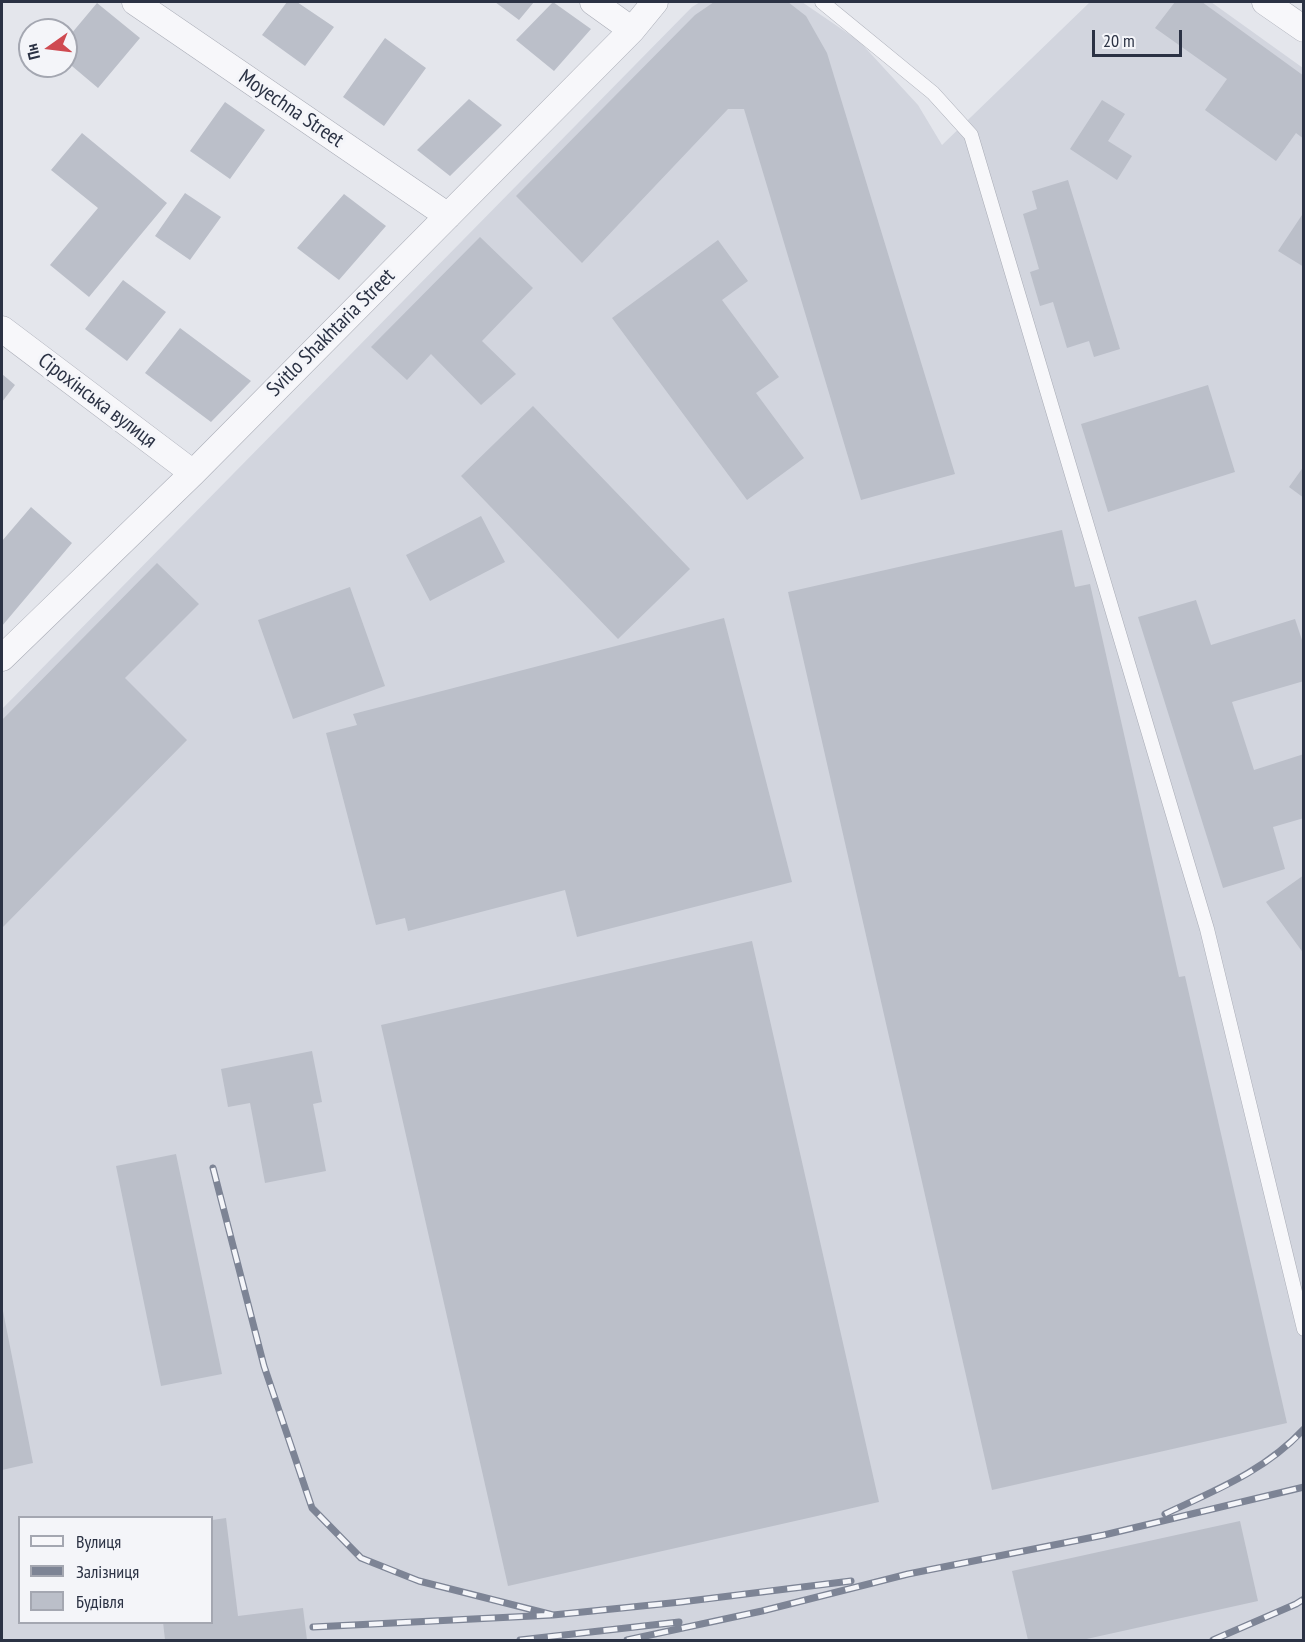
<!DOCTYPE html>
<html>
<head>
<meta charset="utf-8">
<style>
	body { margin:0 }
	#map { position:relative; width:1305px; height:1642px; overflow:hidden; background:#e4e6ec; font-family:"PT Sans Narrow",sans-serif }
	canvas { display:block }
	.frame { position:absolute; inset:0; border:3px solid #2b3244; pointer-events:none }
	.legend { position:absolute; left:18px; top:1516px; width:195px; height:108px; box-sizing:border-box; background:#f4f5f9; border:2px solid #a4a7b1; margin:0; padding:8px 10px; list-style:none; font-size:18px; color:#2b3244 }
	.legend li { display:flex; align-items:center; gap:12px; height:30px }
	.legend b { width:30px; border:2px solid #a4a7b1 }
	.north { position:absolute; left:18px; top:18px; width:60px; height:60px; box-sizing:border-box; background:#f4f5f9; border:2px solid #a4a7b1; border-radius:50%; rotate:256deg; font-size:16px; font-weight:700; line-height:24px; text-align:center; color:#2b3244 }
	.north::after { content:''; display:block; margin:auto; width:21px; height:27px; background:#cf4a51; clip-path:polygon(50% 0,100% 100%,50% 72%,0 100%) }
	.scale { position:absolute; left:1092px; top:30px; width:90px; height:27px; box-sizing:border-box; border:3px solid #2b3244; border-top:0; padding-left:8px; font-size:18px; line-height:21px; white-space:nowrap; color:#2b3244; -webkit-text-stroke:4px #f4f5f9; paint-order:stroke }
</style>
</head>
<body>
<div id="map">
<canvas width="1305" height="1642"></canvas>
<div class="frame"></div>
<ul class="legend">
<li><b style="height:8px;background:#f7f7fa"></b>Вулиця</li>
<li><b style="height:8px;background:#7d8495"></b>Залізниця</li>
<li><b style="height:16px;background:#bbbfc9"></b>Будівля</li>
</ul>
<div class="north">Пн</div>
<div class="scale">20 m</div>
</div>
<script>
const ctx = document.querySelector('canvas').getContext('2d');
ctx.lineJoin = 'round';
function fillPath(path, color) {
  ctx.fillStyle = color;
  ctx.fill(path, 'evenodd');
}
function trace(path, color, width, dash) {
  ctx.strokeStyle = color;
  ctx.lineWidth = width;
  ctx.lineCap = dash ? 'butt' : 'round';
  ctx.setLineDash(dash || []);
  ctx.stroke(path);
}
function drawText(font, color, halo, rows, align = 'center') {
  ctx.font = font + ' "PT Sans Narrow",sans-serif';
  ctx.lineWidth = 6;
  ctx.setLineDash([]);
  ctx.textBaseline = 'middle';
  ctx.strokeStyle = halo;
  ctx.fillStyle = color;
  for (const [text, x, y, turn = 0] of rows) {
    ctx.save();
    ctx.translate(x, y);
    ctx.rotate((+turn || 0) * Math.PI / 180);
    ctx.textAlign = isNaN(turn) ? turn : align;
    if (halo) ctx.strokeText(text, 0, 0);
    ctx.fillText(text, 0, 0);
    ctx.restore();
  }
}
const built = new Path2D(`
	M700,2H802L859,41L918,105L942,145L1090,2H1211L1303,68V1640H2V709L692,7ZM20,1518H212V1622H20Z`);
const building = new Path2D(`
	M287,2H297L334,27L305,66L262,35Z
	M495,2H534L519,20Z
	M553,2L591,29L554,71L516,40Z
	M714,2H788L806,16L827,53L955,474L861,500L744,109H728L582,263L516,196L695,15Z
	M1175,2H1202L1304,76V139L1296,133L1276,161L1205,110L1227,79L1155,28Z
	M97,3L140,38L98,88L66,61V40Z
	M385,38L426,68L384,126L343,97Z
	M469,99L502,125L450,176L417,150Z
	M1102,100L1125,114L1108,141L1132,156L1117,180L1070,149Z
	M225,102L265,130L230,179L190,151Z
	M82,133L167,203L89,297L50,265L98,208L51,170Z
	M1068,180L1120,349L1094,357L1089,341L1067,348L1053,302L1040,306L1030,272L1039,269L1023,214L1037,209L1032,191Z
	M185,193L221,217L190,260L155,236Z
	M344,194L386,226L339,280L297,248Z
	M1304,212V267L1278,251Z
	M480,237L533,288L482,341L516,374L481,405L431,354L407,380L371,347Z
	M718,240L748,281L722,300L779,377L756,393L804,458L747,500L612,318Z
	M123,280L166,312L127,361L85,329Z
	M180,328L251,381L211,422L145,373Z
	M2,374L15,385L2,402Z
	M1208,385L1235,472L1108,512L1081,424Z
	M533,406L690,569L618,639L461,476Z
	M1304,466V498L1289,487Z
	M31,507L72,543L2,626V541Z
	M481,516L505,562L430,601L406,555Z
	M1062,530L1075,587L1090,584L1179,977L1185,976L1287,1423L992,1490L788,592Z
	M157,563L199,604L125,678L187,740L2,928V720Z
	M350,587L385,686L293,719L258,620Z
	M1196,600L1211,645L1295,619L1304,646V681L1232,702L1254,770L1304,754V818L1273,827L1285,869L1223,888L1138,617Z
	M724,618L792,882L577,937L565,890L408,931L405,918L376,925L326,733L357,725L353,714Z
	M1304,875V954L1266,902Z
	M752,941L879,1502L508,1586L381,1025Z
	M312,1051L322,1102L313,1104L326,1171L265,1183L250,1103L228,1107L221,1069Z
	M176,1154L222,1374L161,1386L116,1166Z
	M3,1311L33,1463L2,1470V1311Z
	M226,1518L238,1616L303,1608L307,1640H165L163,1622H212V1520Z
	M1240,1521L1258,1601L1082,1640H1028L1012,1571Z`);
const lane = new Path2D(`
	M822,2L933,93L971,135L1207,929L1304,1329`);
const street = new Path2D(`
	M135,2L448,216
	M593,2L632,30
	M1265,2L1304,29
	M2,329L193,473
	M2,658L193,473L632,30L655,2`);
const rail = new Path2D(`
	M213,1168L264,1366L312,1508L361,1558L419,1581L553,1615
	M1165,1514C1216,1490 1265,1471 1304,1429
	M313,1627L553,1615L681,1602L851,1581
	M520,1640L679,1622
	M627,1640L762,1611L908,1574L1104,1535L1304,1487
	M1213,1640L1296,1604L1304,1599`);
const streetNames = [
	["Moyechna Street",291,109,34],
	["Svitlo Shakhtaria Street",331,333,-45],
	["Сірохінська вулиця",97,401,37]
];
fillPath(built, '#d2d5de');
fillPath(building, '#bbbfc9');
trace(lane, '#a9acb6', 15);
trace(street, '#a9acb6', 27);
trace(lane, '#f7f7fa', 14);
trace(street, '#f7f7fa', 26);
trace(rail, '#7d8495', 7);
trace(rail, '#f4f5f9', 4.5, [14]);
drawText('21px', '#2b3244', '#f4f5f9', streetNames);
</script>
</body>
</html>
